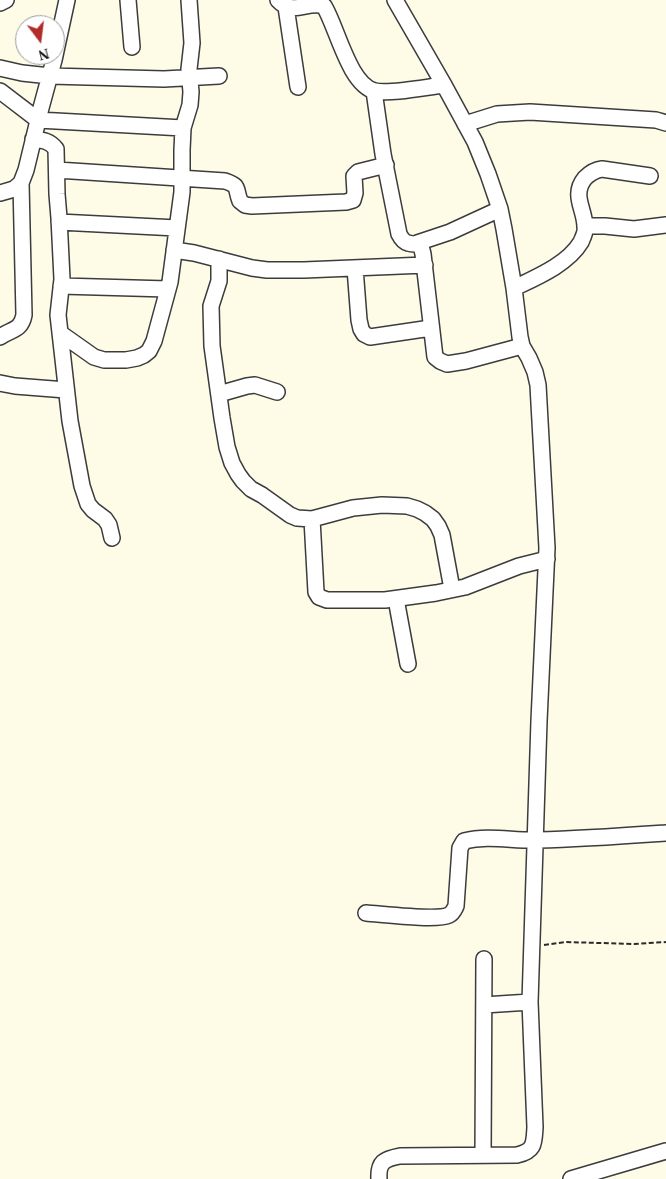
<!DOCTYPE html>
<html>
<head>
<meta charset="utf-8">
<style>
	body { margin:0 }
	#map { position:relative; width:666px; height:1179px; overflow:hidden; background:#fefbe7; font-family:Georgia,serif }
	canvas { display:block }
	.north { position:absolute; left:15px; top:15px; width:50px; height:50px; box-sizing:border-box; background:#fff; border:1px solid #9d9d9d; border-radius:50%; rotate:165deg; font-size:14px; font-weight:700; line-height:20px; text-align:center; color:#090909 }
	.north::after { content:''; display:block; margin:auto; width:18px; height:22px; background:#b22c29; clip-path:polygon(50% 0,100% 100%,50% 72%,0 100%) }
</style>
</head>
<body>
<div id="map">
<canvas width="666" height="1179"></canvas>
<div class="north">N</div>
</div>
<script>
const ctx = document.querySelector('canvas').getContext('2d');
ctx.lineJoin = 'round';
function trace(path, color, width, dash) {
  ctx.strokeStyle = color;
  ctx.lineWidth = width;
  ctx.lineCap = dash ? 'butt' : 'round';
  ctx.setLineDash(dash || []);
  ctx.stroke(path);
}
const path = new Path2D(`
	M544,945L566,942L634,944L666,942`);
const minor = new Path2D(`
	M128,0L132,47
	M278,0C294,17 307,0 324,6C337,27 349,85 375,91C392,94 426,87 444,85
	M0,3L6,0
	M286,7L298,87
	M0,68L22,73L50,76L164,79L219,76
	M0,91L38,120L183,128
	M374,91L383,154L399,234C401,238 404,242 408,243C418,246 420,240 423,254L435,357L440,361L447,364L466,361L522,346
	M465,124L497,114L530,112L656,120L666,123
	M33,139C43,140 50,141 56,149L57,194L59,218L62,279L58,315L70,421L82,486L88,504L93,510L105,519L109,525L112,538
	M57,170L225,181C240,186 235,188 240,201L245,205L252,206L346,202L353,200L355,193L354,176L358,172L386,165
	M0,193L14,189L21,183L26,170L41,108L54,60L67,0
	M59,222L177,228
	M586,226H605L634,229L666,225
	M417,243L450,232L500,209
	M174,250L194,253L252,268L267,270H304L425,265
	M219,259V281L211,306L212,346L222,418L227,447L232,463L238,474L243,481L251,489L262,495L290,515L297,518L312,519L353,508L382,505L407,506L417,509L425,513L433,519L438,526L442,535L452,589
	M355,268L359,320L361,329L364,334L370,337L431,328
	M61,286L168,289
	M514,288C537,277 568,264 581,242C583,237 586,232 585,227C585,209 571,195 585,178C590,173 594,170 602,169L650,176
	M60,333L94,357L104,360H126L137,358L144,355L149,351L154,341L170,282L182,192V150L183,128L190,105L191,92L189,69L192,43L189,0
	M0,337C11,329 21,331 24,315L21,183
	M0,383L15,386L66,390
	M219,394L247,386L255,385L277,392
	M312,519L316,592L319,597L327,600H385L436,593L465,587L519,566L547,559
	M396,599L408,664
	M366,913C382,914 437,921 449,915C453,913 454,910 456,906L460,848L464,841C489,835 513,841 538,840C581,839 623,836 666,833
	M484,1005L530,1002
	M483,1155L484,959
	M379,1179C378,1162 384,1159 400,1156L517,1155C535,1151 534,1143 535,1127L530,1002L539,721L547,548L538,385L535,372L529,358L522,346L520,337L514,288L504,229L500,209L488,174L475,142L444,85L395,0
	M571,1179L666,1151`);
trace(minor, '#3c3c3c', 18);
trace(path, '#2b2b2b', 2, [5, 2.5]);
trace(minor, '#fff', 15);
</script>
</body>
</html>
